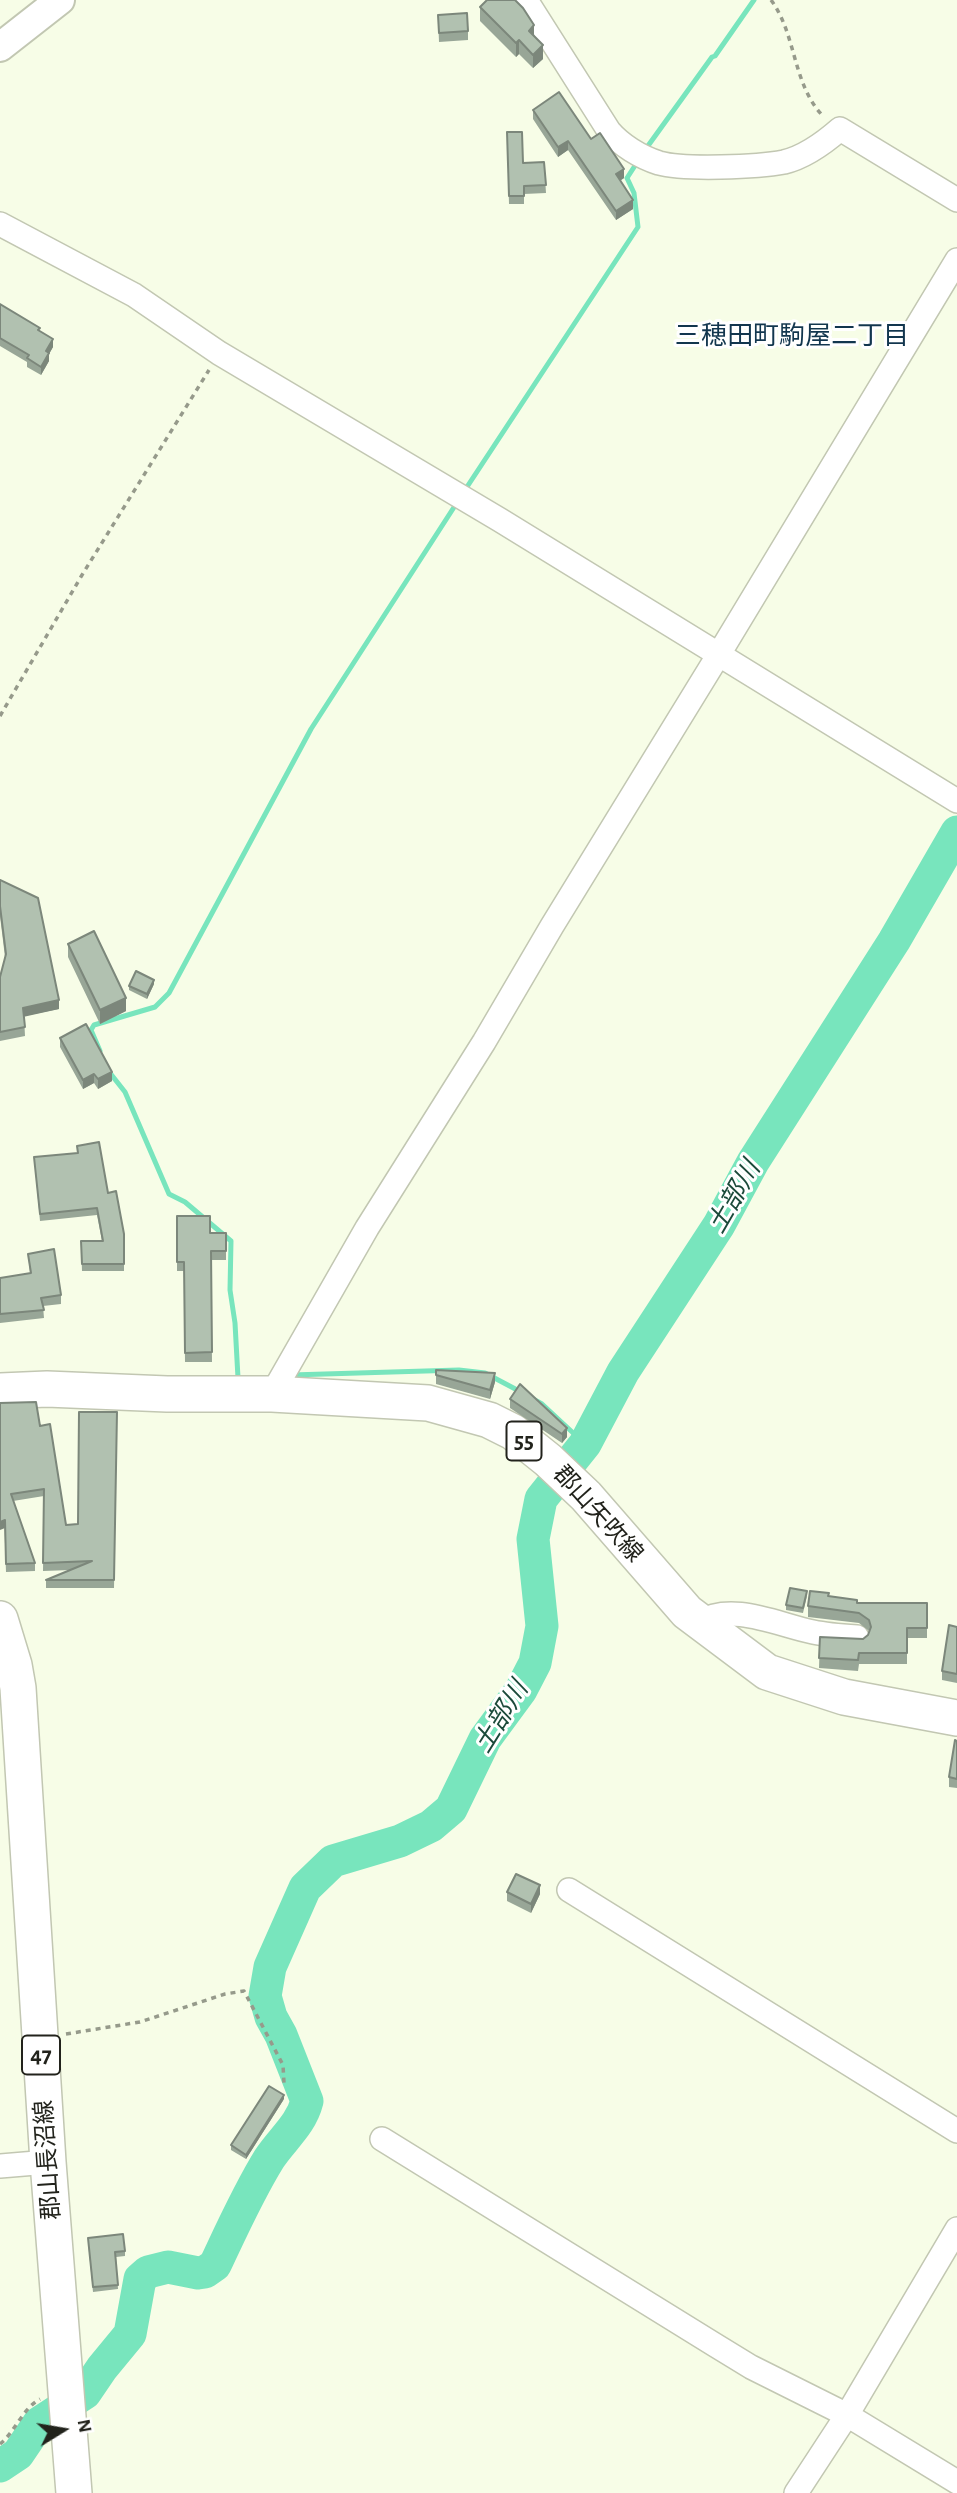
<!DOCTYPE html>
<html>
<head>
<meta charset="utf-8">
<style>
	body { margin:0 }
	#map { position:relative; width:957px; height:2493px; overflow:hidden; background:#f7fde7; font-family:"Alegreya Sans",sans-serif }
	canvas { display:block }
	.north { position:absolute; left:28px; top:2395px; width:70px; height:70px; -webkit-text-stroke:5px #fff; paint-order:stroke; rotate:79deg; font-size:19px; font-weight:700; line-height:28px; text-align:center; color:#22231c }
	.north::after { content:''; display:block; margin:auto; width:24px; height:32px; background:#22231c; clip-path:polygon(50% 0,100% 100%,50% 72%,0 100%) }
</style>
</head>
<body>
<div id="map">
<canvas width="957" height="2493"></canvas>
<div class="north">N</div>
</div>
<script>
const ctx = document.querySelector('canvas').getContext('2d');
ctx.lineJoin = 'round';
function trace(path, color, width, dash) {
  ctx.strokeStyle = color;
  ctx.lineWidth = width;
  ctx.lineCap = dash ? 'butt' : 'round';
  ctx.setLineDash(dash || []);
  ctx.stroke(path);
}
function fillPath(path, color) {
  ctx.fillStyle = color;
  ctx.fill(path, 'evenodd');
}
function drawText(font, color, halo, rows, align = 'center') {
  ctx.font = font + ' "Alegreya Sans","Noto Sans JP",sans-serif';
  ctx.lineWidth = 6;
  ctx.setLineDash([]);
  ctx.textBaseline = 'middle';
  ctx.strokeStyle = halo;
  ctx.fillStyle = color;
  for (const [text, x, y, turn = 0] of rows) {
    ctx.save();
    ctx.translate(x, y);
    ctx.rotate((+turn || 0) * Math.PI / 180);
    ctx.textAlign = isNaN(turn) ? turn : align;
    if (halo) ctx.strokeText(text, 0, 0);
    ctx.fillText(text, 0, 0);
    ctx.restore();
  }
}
const stream = new Path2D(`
	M645,150L712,57L715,56L754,0
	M463,493L638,227L634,193L627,178L638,161
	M100,1051L91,1030L94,1025L155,1007L169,993L311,729L458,501
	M110,1073L125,1092L169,1194L185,1202L231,1241L230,1290L235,1323L238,1378H243
	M291,1375L459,1370L485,1373L521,1392
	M533,1399L542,1404L585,1444`);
const river = new Path2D(`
	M0,2466L18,2454L39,2423L85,2393L102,2368L130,2334L140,2279L148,2272L168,2267L198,2273L205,2272L215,2265C232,2229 248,2193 269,2159C282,2139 301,2125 307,2101L281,2035L271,2017L265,1996L270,1967L305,1888L333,1861L400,1841L431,1826L451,1809L485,1739L521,1690L535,1663L542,1626L533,1539L541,1499L585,1444L623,1372L719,1225L753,1162L894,941L957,832`);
const path = new Path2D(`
	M771,0C797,35 792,85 824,117
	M0,716L82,575L209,370
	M66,2034L140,2022L225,1994L244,1991L283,2065L284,2083
	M0,2444C15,2432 23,2408 40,2399`);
const minor = new Path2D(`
	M526,0L609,131C621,145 640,157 659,163C684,170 758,167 784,162C805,157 824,143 840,129L957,200
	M0,224L134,295L219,353L500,520L957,801
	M272,1394L367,1228L484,1042L552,926L719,654L957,260
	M699,1622C733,1602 778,1625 813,1632C827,1635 842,1636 857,1637
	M569,1890L957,2131
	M382,2139L715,2345L751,2367L847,2415L957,2482
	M0,2166L48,2162
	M796,2493L847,2415L957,2229`);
const tertiary = new Path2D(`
	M0,47L60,0`);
const primary = new Path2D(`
	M0,1391L47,1389L167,1394H272L428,1403L489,1420L513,1432L548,1460L586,1496L687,1612L767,1672L844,1697L957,1718
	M0,1619L14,1665L18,1688L48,2162L74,2493`);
const wall = new Path2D(`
	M480,7L534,36L543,59L533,68L519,54L516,57L480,21Z
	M438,15L468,31V40L439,42Z
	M533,110L591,139L624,178L620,181L633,209L616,220L568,150L558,157L533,119Z
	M507,132L523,163L544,162L546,193L524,194V204H509Z
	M0,304L40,331L53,347L49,354V361L41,375L27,367V362L0,346Z
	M0,880L59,1009L24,1016L25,1036L0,1041V977L5,957L0,916Z
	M68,944L126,1011L100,1024L68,957Z
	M154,984L147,999L129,990V986Z
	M60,1038L112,1081L98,1089L94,1083L83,1089L60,1047Z
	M77,1146L108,1193L124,1234V1271H82L81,1241H102L97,1215L40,1221L34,1157L77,1153Z
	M177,1216L210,1233H226V1260H211L212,1362H185L184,1271H177Z
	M28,1254L61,1295V1304L43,1306L44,1318L0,1323V1278L30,1273Z
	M436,1375L495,1382L490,1399L436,1384Z
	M520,1384L567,1437L562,1443L510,1408V1399Z
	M0,1403L40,1426L66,1525L78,1524L117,1412L114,1588H46V1580L71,1570L43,1571L44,1496L13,1501L35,1563V1571L6,1572Z
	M807,1596L803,1613L786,1610V1605Z
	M829,1596L857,1603H927V1638H907V1664H859L858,1671L819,1668L820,1637L863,1639L868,1635L869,1631L859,1623L808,1617V1606Z
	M957,1627V1683L942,1680V1671Z
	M957,1741V1788L949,1787V1777Z
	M507,1892L540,1894L531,1913L507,1901Z
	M284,2099L246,2159L231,2150V2145Z
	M88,2242L125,2251V2256L116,2257L118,2289L93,2292Z`);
const shadedWall = new Path2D(`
	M534,25V39L529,31Z
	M519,40V54L516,57V43Z
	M543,45V59L533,68V55Z
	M568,141V150L558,157V147Z
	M624,169V178L616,183V174Z
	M633,200V209L616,220V211Z
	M53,339V347L49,354V361L41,375V367L46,351Z
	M154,980V984L147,999V994Z
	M126,998V1011L100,1024V1010Z
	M59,1000V1009L23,1017V1008Z
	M112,1072V1081L98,1089V1079Z
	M94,1074V1083L83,1089V1080Z
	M495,1373V1382L490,1399V1390Z
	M567,1428V1437L562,1443V1434Z
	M5,1520V1528L0,1530V1522Z
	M540,1885V1894L531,1913V1904Z
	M284,2095V2099L246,2159V2155Z`);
const building = new Path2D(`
	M487,0H515L523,8L534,25L529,31L543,45L533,55L519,40L516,43L480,7Z
	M467,13L468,31L439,33L438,15Z
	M559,92L591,139L600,133L624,169L616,174L633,200L616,211L568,141L558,147L533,110Z
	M507,132H522L523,163L544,162L546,185L524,186V196H509Z
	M0,304L40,328L38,330L53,339L46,351L49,353L41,367L27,358L29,355L0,338Z
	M0,880L38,898L59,1000L23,1008L25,1027L0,1032V977L6,954L0,906Z
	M94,931L126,998L100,1010L68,944Z
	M136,971L154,980L147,994L129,986Z
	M86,1024L112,1072L98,1079L94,1074L83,1080L60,1038Z
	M99,1142L108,1193L116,1191L124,1234V1264H82L81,1241H103L97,1208L40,1214L34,1157L78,1153L77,1146Z
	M177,1216H210V1233H226V1251H211L212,1352L185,1353L184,1262H177Z
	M54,1249L61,1295L41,1298L44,1310L0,1314V1278L31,1273L28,1254Z
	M436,1370L495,1373L490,1390L436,1375Z
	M520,1384L567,1428L562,1434L510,1399Z
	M36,1402L40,1426L50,1424L66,1525L78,1524L79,1412H117L114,1580H46L92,1561L43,1563L44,1489L11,1494L35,1563L6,1564L5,1520L0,1522V1403Z
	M790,1588L807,1591L803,1608L786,1605Z
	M810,1591L829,1593L828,1596L857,1600V1603H927V1628H907V1653H859L858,1660L819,1658L820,1637L863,1639L868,1635L871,1627L869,1620L859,1613L808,1606Z
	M949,1625L957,1627V1674L942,1671Z
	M955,1740L957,1741V1779L949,1777Z
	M516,1874L540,1885L531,1904L507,1892Z
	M269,2086L284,2095L246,2155L231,2145Z
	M123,2234L125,2251L115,2252L118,2285L93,2287L88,2238Z`);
const shields = [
	[524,1441,35],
	[41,2055,38]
];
const shieldNames = [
	["55",524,1441],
	["47",41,2055]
];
const streetNames = [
	["郡山矢吹線",598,1514,48],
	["郡山長沼線",48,2160,-94]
];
const neighbourhoodNames = [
	["三穂田町駒屋二丁目",792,336]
];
const waterNames = [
	["土部川",734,1197,-60],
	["土部川",501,1717,-58]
];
trace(stream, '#78e5bd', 5);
trace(river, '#78e5bd', 33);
trace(minor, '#c2c7b2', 26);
trace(tertiary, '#c2c7b2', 32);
trace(primary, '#c2c7b2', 38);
trace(path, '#969a8b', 3.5, [5, 5]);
trace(minor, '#fff', 23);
trace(tertiary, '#fff', 28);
trace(primary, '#fff', 35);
fillPath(wall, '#98a697');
fillPath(shadedWall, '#7c877b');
fillPath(building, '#b1c1b0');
trace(building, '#7c877b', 2);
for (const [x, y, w] of shields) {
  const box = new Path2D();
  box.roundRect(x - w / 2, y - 19.5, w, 39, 5);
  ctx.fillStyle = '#fff';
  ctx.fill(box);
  trace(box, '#22231c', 2);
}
drawText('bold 23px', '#22231c', null, shieldNames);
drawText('24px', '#22231c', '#fff', streetNames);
drawText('26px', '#12364e', '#fff', neighbourhoodNames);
drawText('italic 26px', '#1b4a3a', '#fff', waterNames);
</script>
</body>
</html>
